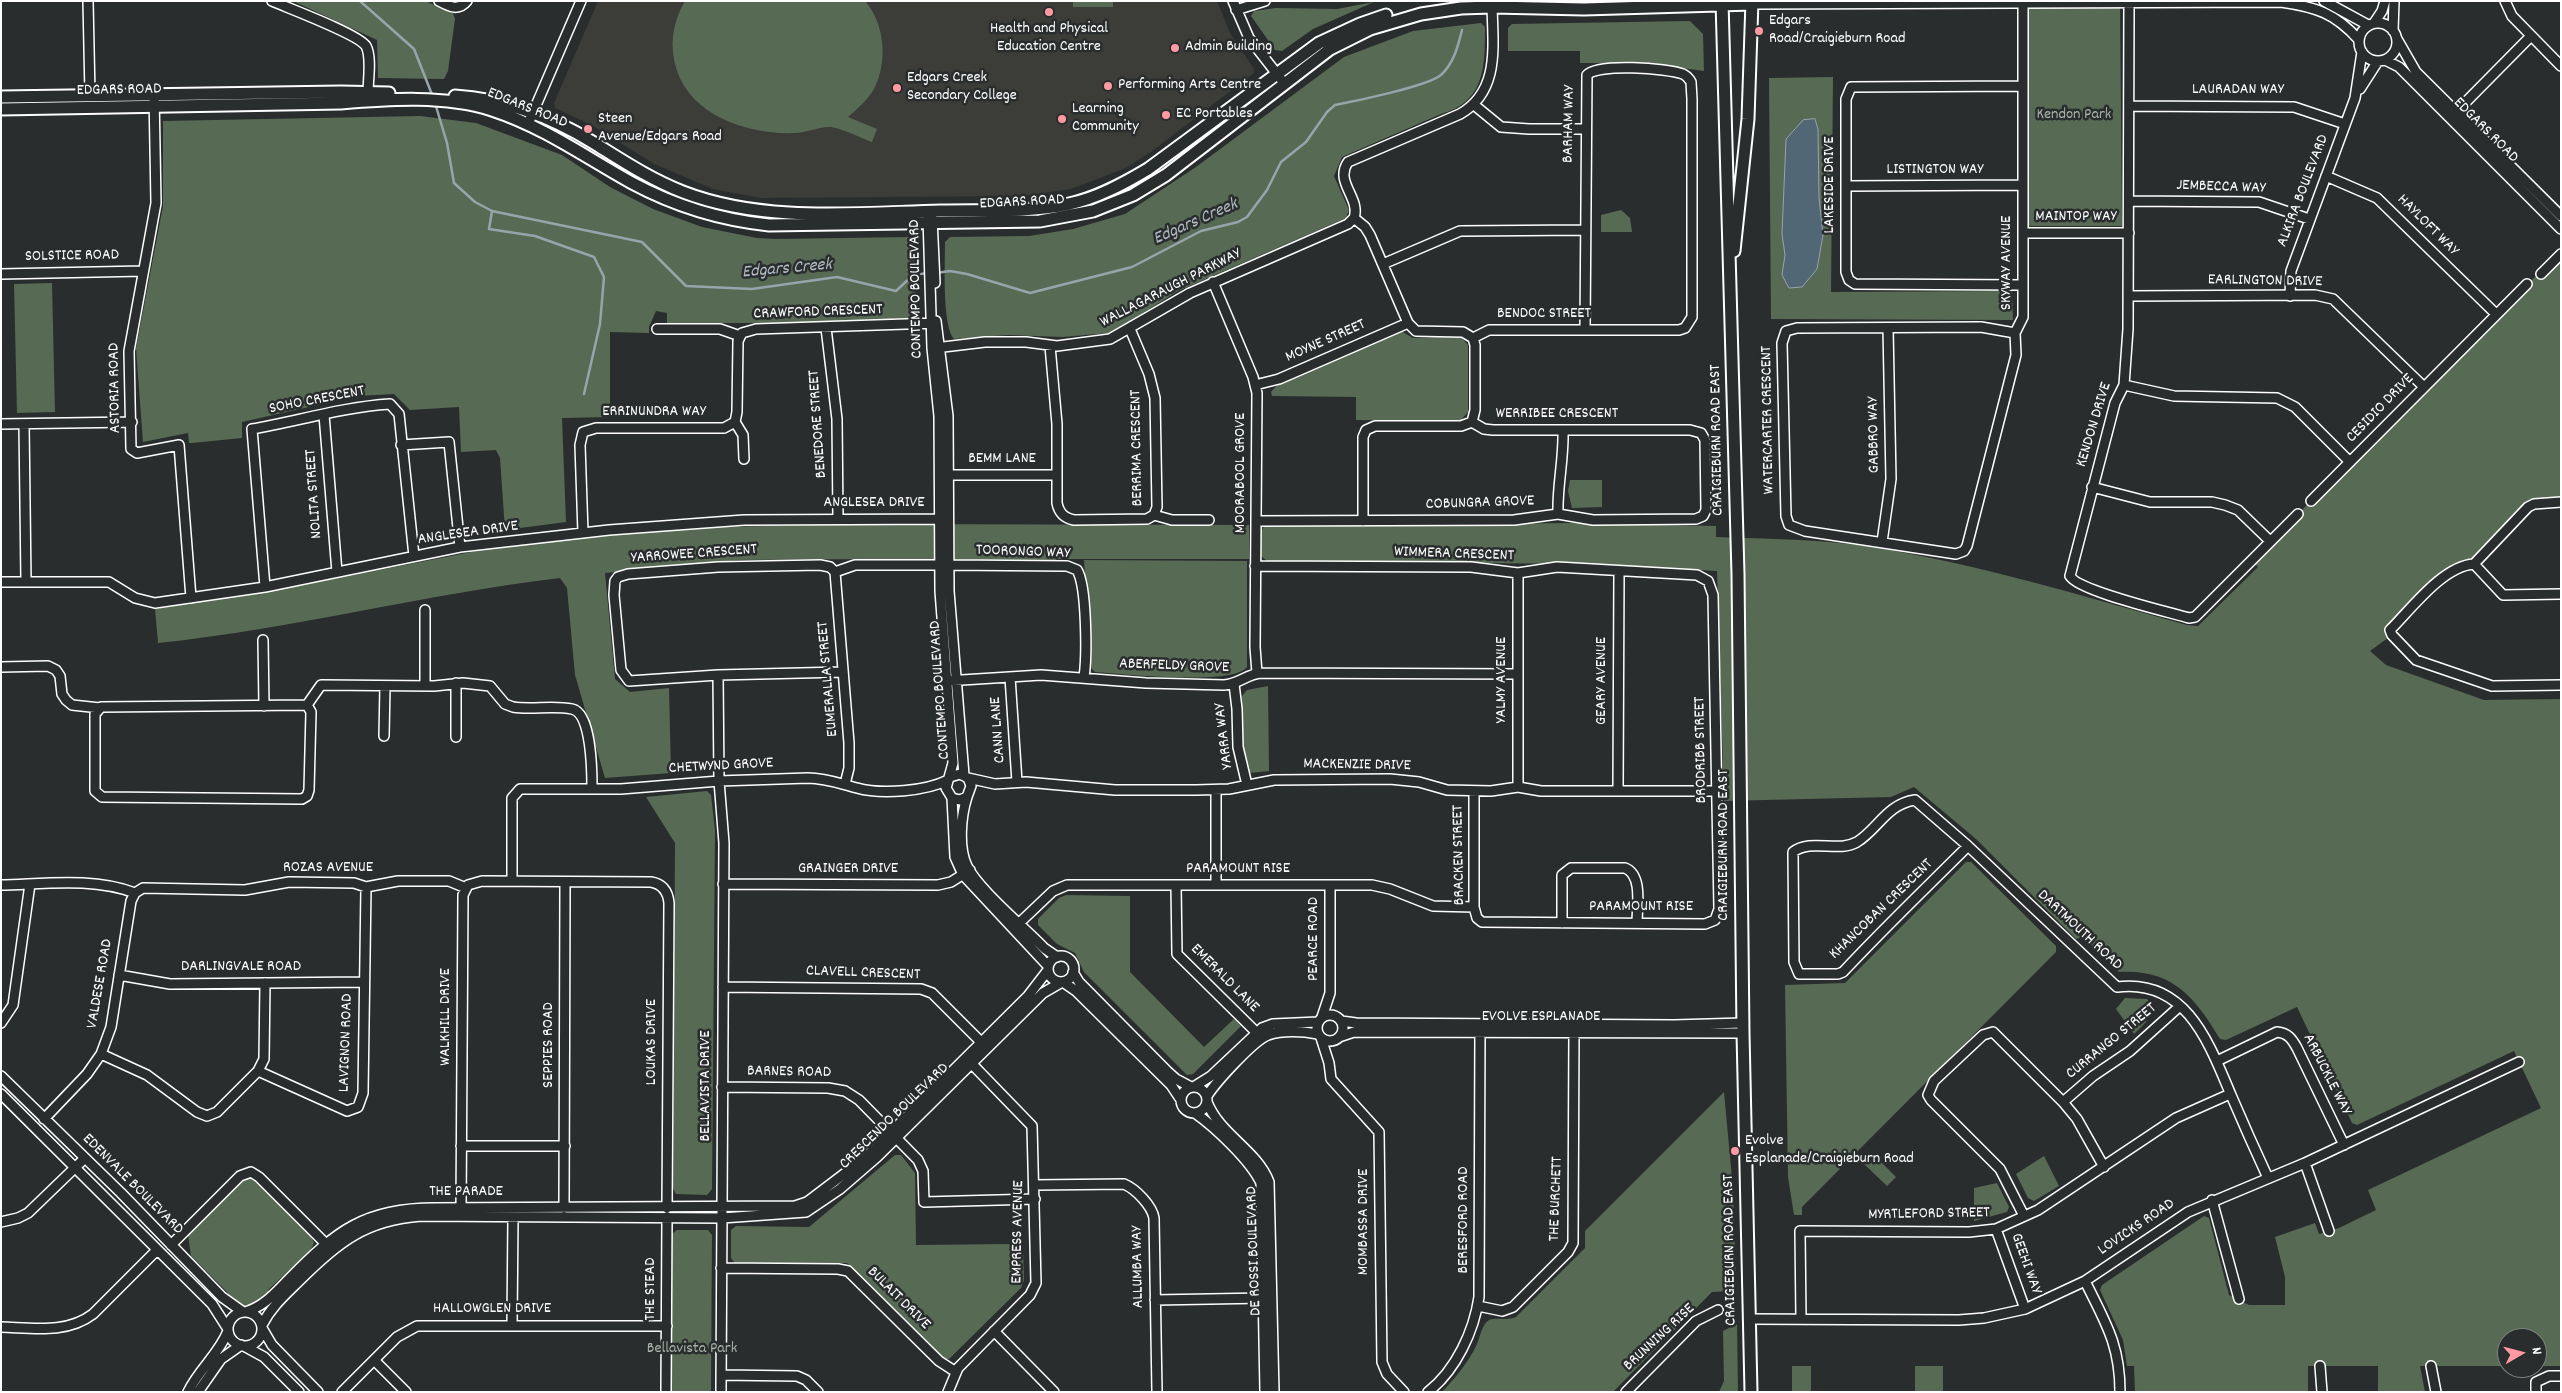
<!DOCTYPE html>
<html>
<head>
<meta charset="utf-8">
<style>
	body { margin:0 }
	#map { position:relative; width:2562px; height:1393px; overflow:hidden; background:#2a2d2e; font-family:Dekko,sans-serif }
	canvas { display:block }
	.frame { position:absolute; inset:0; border:2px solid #fff; pointer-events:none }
	.north { position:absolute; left:2497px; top:1328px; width:50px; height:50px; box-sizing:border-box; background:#2a2d2e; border:1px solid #7f8182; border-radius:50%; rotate:82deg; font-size:14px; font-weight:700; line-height:20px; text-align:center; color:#fff }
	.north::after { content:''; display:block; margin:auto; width:18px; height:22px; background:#ff9aa2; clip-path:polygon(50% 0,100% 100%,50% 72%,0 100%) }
</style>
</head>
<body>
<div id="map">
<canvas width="2562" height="1393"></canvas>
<div class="frame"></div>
<div class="north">N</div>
</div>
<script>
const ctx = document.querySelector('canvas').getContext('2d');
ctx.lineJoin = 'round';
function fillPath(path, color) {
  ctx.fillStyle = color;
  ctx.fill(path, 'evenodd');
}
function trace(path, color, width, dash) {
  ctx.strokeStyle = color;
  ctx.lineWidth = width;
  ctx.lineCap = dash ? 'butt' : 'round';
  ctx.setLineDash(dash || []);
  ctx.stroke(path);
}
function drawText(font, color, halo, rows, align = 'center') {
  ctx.font = font + ' Dekko,sans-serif';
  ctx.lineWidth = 5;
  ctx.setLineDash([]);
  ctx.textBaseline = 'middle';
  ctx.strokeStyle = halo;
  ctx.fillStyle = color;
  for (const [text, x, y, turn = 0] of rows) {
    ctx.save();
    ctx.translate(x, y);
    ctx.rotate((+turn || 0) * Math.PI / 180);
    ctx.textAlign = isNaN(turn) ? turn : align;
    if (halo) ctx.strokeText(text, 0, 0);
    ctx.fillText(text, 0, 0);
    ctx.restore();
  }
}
const built = new Path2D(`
	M598,1H1217L1230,33L1254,69V73L1151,152L1126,168L1071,189L1023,196L760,198L713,189L654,164L593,126L555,108L554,103Z`);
const green = new Path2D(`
	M293,1H425L453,13L455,19L448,71L444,79L378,78L377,40Z
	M685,1H865C885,24 888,62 874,89C867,101 857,109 848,117L877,129L872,142C861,138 839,127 829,127C818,127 806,133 795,133C750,135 693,117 677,71C669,47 672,23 685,1Z
	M1073,1H1113V7H1073Z
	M1374,2L1313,29L1282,51L1275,50L1251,16L1254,11L1276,8L1337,9Z
	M2120,6L2122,226H2028L2026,7Z
	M1690,21L1703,34L1704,71L1644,63H1580V51H1508V28L1512,24Z
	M1481,23L1485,27C1485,67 1485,102 1441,114L1342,157L1334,176L1349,210L1346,218L1178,291L1121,327L1109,333L1063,337L1008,335L954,339C942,326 945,263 945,242L950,237L1029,236L1073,229L1125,214L1196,167L1344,57L1413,31Z
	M1833,77L1831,292L2012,291L2013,320L1771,319L1769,78Z
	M420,116L476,123L562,155L610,187L653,209L702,227L757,238L775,239L911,237L916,241V314L912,318L802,323H667V313L656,311L649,327V333L610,332V417L562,418L566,522L505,530L500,458L496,450L461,452L459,407L410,410L394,394L358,396L242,422V438L192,443H189L188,433L143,442L136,348L163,206V121Z
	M1621,210L1630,218L1632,232H1601V215Z
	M2561,251V502L2534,504L2474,564L2447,573L2392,635L2370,651L2386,665L2484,700L2561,699V1366H2537V1338H2507V1366H2420L2425,1392H2378V1366H2308V1392H2135L2134,1366H2127L2123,1340L2100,1290L2102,1285L2204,1216L2209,1218L2229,1295L2249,1305H2285V1277L2275,1237L2315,1223L2319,1234L2339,1228L2376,1210L2368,1190L2541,1108L2514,1051L2357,1125L2352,1123L2297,1007L2226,1040L2220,1039C2194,996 2172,969 2119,972L2083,937L2076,939L1976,839L1914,787L1891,797L1724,801L1717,571L1584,564L1267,561L1261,556V532L1264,526L1576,523L1716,526V537C1768,539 1820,539 1871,547C1979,564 2082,596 2187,625L2198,626L2258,567L2252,560Z
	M52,283L55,412L17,413L14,284Z
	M1401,331L1413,338L1460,336L1468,345V412L1460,421L1356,420V397L1272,396L1271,392L1277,385Z
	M1570,480H1602V507L1572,508L1568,491Z
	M862,524L1249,525V559H1056L1055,562L873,559L739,560L605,573L615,679L630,692L669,688L671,773L605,778L575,675L567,588L560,578C425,594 293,629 158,643L155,609L282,589L507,545L669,528Z
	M1084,560L1247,561V667C1233,686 1122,674 1095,672L1091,668Z
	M1268,686L1269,771L1249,773L1241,747L1242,696L1247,690Z
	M707,791L711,795L715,830L712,1189L707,1195L676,1194L673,1188L675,843L646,797Z
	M1966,862H1971L2056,946V952L1802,1207V1215H1794L1788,1177L1785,985L1845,983Z
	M1066,895L1130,896V972L1204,1047L1234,1019L1241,1026L1193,1074L1187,1075L1084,972L1075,953L1057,944L1038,925V919L1059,898Z
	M2125,998L2147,999L2152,1005L2146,1022L2134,1034L2116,1009Z
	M1724,1092L1733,1189L1736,1285L1730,1291L1712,1292L1613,1392H1442C1456,1377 1468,1363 1477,1344C1480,1337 1482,1324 1489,1320C1497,1317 1507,1321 1516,1317L1585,1248V1231Z
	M1873,1154L1896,1177L1887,1186L1863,1163Z
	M895,1155H901L915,1173L916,1245L1010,1244L1011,1250L1023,1249L1024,1280L1021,1288L949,1359H944L847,1263H735L731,1258V1230L736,1226L809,1227Z
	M2044,1156L2059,1186L2034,1201L2028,1198L2016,1174Z
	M249,1178L257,1182L310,1234L314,1243L310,1251L269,1289C267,1298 253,1308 243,1306C238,1304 233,1300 229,1297L228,1293L191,1256L188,1235L240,1183Z
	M1997,1183L2009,1207L2007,1212L1974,1221V1188Z
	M677,1230H708L712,1235L711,1392H672V1234Z
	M1737,1324L1738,1392H1719L1724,1381L1723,1331Z
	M1792,1366H1811V1392H1792Z
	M1915,1366H1943V1392H1915Z`);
const water = new Path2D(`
	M1815,119L1818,129L1819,198L1823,235L1817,269L1802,287L1789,288L1782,275L1785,255L1782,234L1786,139L1803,120Z`);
const stream = new Path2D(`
	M360,1L414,49L433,97
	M435,103L447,143L454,183L475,202L492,211L642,242L686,286L752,289L837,277L896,291L913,275L928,273
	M492,211L489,229L535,236L594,257L604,277L600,324L584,394
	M936,273L950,271L967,274L1030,293L1132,267L1201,231L1238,222L1247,217L1267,190L1281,162L1306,142L1327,112L1335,105C1356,101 1428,86 1441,75C1454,63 1458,46 1462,30`);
const minor = new Path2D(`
	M88,1L90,95
	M272,1C288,8 358,34 366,46C372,57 368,80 368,93
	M439,1C449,6 458,12 467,1
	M1233,1L1249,38L1284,83
	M1492,1C1492,42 1502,90 1460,114L1348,162C1334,182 1361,198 1354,218L1365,227L1370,235L1408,323L1416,331L1463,332L1473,338L1489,330H1679L1685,328L1692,317V99L1691,82C1689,78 1687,76 1683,74C1667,68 1597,63 1587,75L1585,330
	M2129,1L2128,329L2124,385L2115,403L2070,576C2078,591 2169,612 2189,618L2195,617L2298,514
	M2324,1L2368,25
	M2505,1L2512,16L2561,66
	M1752,4L2281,2C2316,7 2335,13 2359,40
	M1236,10L1265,1
	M2359 42a19 19 0 1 1 38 0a19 19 0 1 1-38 0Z
	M2374,23L2382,11L2385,1
	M2393,31L2394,1
	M2397,39L2416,72L2561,216
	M2385,60L2399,67L2561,229
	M2023,86L1851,87L1846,99V272L1849,280L1855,284L2023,285
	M2360,89L2378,61
	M154,94L156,203L129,351L131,449L137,453L179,445L191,598
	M1473,104L1501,127L1529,129H1585
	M2129,106L2294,107L2345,124
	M2454,114L2531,36
	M528,124L581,1
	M2326,176L2377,198L2496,314
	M1846,186L2023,185
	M2129,201L2259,202L2309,219
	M928,217L932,348L939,416L940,591L953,763L946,788L952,798L960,800L967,797L971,786L968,778L960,774L950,777
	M932,218L935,283
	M2023,233H2129
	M1383,264L1460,231L1585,230
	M1,274L143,271
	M2541,274L2561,254
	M1213,282L1253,377L1257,393L1255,647L1257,673
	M2129,296L2315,295L2333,299L2424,387
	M2290,296L2291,271L2355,98L2362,52
	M936,321L948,416L949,591L964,775
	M826,328L837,419L838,519
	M657,329H720L740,336
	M2015,333L1981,327L1797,328L1786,331L1782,343L1786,516L1789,525L1805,531L1956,554L1964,551L1967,546L2016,355L2015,333L2023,317V1
	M1050,346L1057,424V503C1059,513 1064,518 1074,520L1147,519L1154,515L1157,507L1155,398L1149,374L1130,329
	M935,348L985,342H1026L1057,346L1110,339L1190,293L1348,224L1354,218
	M1255,385L1279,379L1408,323
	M2124,385L2174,396L2277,398L2295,407L2350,462
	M324,415L337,572
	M1472,422L1475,410V345L1473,338
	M1,424L132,422
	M24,424L26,582
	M401,445L449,442L460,547
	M744,459L743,435L735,422L737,412L738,341L742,333L756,329L936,323
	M948,475H1057
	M2092,487L2150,502H2212L2225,505L2238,510L2270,541
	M2311,501L2527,284
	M2561,502L2534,504L2528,507L2474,564C2443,566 2412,608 2390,630L2392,635L2416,660L2492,686L2561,685
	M1558,514C1557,486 1564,459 1563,430
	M1154,515L1172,520H1209
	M1257,521L1514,520L1558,514L1593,520L1696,519L1703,516L1706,510L1705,440L1701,433L1690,430H1493L1484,429L1472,422L1461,426H1375L1366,430L1363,437V521
	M583,533L580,445L583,432L596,428H724L735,422
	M1882,542L1891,479L1888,328
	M2474,564L2503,595L2561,594
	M948,565L1067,566L1077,570C1087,586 1087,657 1084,677
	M1255,566L1471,567L1518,573L1557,567L1697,575L1708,581L1713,595L1719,909L1715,920L1705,924L1482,922L1477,918L1474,907V791
	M835,572L849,743V768L845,784
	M1,582H109L135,598L155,603L265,587L460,547L609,530L744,520L948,519
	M265,587L252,429C298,421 343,407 390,404L399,414L414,556
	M263,640L264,706
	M1,667L48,666L56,670L60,676L62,694L66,700L72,705L100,708
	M842,672L718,675L629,681L621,670L614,595L615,581L618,577L628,574L718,567L820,565L830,567L835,572L855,565H940
	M718,675L719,781L724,843L721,1392
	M1010,677L1017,782
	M946,681L1041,675L1146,683L1224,685C1239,684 1247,674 1261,673L1518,674
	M1234,684L1237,709L1238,747L1247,785
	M425,686V610
	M307,705L311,712L309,790L307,796L302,799L102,797L95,791V714L101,707Z
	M307,705L321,685L434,686L463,683L490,686L505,704L513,707C532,710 553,705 572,709C592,713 592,773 592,789
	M384,736L385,686
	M456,737V683
	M968,778L995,784L1026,782L1115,790H1196L1229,789L1274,780L1390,779L1419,782L1447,790L1491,791L1518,787L1541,791H1717
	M1518,787V573
	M1216,790V885
	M1618,791L1619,571
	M967,797C961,816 958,847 967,866C978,889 1024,927 1044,948L1057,957
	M952,798L955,857L963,875L1048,966
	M1968,846C1926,888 1884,928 1843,972L1838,974H1799L1794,962L1793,852C1811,838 1838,853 1857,842C1878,829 1887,804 1915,800L1968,846L2117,987C2186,978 2209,1043 2231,1095C2243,1123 2255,1150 2268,1178
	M512,881V798L520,789H621L719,781L808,778C826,778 841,784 857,788C882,795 926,791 948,780
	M723,884L938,885L951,882L970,870
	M1,885C44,884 94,877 135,893L143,888L245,890L289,882L354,883L366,887L398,881H449L466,888
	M1176,885L1177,954L1256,1032
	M1562,923V875L1571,868H1625C1643,875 1637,907 1637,923
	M1014,928L1053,891L1067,885H1372L1390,889L1433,906L1474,907
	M1048 969a13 13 0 1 1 26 0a13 13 0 1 1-26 0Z
	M1073,972L1079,982L1167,1071L1176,1079L1191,1087
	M119,975L170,984L364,982
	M1063,982L1076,991L1171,1085L1181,1100
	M723,987L921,989L932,993L984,1045
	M1317 1028a13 13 0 1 1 26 0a13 13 0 1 1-26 0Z
	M1322,1017L1330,993V885
	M1341,1021L1356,1023L1674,1025L1743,1023
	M1,1023L13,1005L30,884
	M1339,1037L1354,1032L1743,1033
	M1321,1038L1329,1063L1331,1079L1379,1132L1382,1362L1387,1374L1404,1392
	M101,1054L147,1075L197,1112L207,1116L217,1112L258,1071L264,1059L265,983
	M2217,1061L2277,1032C2288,1033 2292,1039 2297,1048L2344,1145
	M258,1071L347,1111L358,1107L363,1093L366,887
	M1,1076L121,1193L222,1297L243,1312
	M1195,1086L1211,1076L1262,1028L1273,1024L1318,1022
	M1181 1100a13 13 0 1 1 26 0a13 13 0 1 1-26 0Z
	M722,1087L828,1088L845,1091L859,1100L918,1160L923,1171L924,1202L1035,1199
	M1,1094L212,1304L228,1329
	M1207,1096C1216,1082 1253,1041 1268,1035C1282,1030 1303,1031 1318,1034
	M1207,1102C1220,1135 1257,1150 1269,1182L1274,1392
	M2063,1102L2093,1076L2130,1051L2180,1006
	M1195,1113C1215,1127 1251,1161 1261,1183L1265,1392
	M44,1119L87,1074L101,1054L111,1027L131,901L135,893
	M461,1146H565
	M2305,1163L2329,1231
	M1034,1185L1124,1184C1136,1189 1152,1206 1154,1218L1157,1392
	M2212,1200L2239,1299
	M564,1208L565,882
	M461,1213L463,895L468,885L482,881L651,882C663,884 668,892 669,903L667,1208
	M2024,1216L2000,1169L1931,1100L1928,1095L1934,1081L1983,1035L1993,1032L2063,1102L2077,1119L2104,1167
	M1,1222L18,1218L28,1213L84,1159
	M1996,1229L2025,1309
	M171,1245L240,1176L251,1172L259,1177L329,1247
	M721,1268L838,1269L848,1271L939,1361L956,1372
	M2085,1281C2105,1322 2120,1344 2120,1392
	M1155,1300L1264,1298
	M1478,1306L1502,1311L1513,1307L1568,1252L1573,1243L1574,1028
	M245,1312C264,1307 276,1292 290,1278C336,1231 365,1208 434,1208L795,1206L807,1202L865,1158L1028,996L1048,970
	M228 1329a17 17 0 1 1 34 0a17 17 0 1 1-34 0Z
	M1749,1319L1959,1320L1984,1318L2025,1309L2085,1281L2188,1212L2305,1163L2519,1062
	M1801,1319L1800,1231L1969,1232L1996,1229L2038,1210L2176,1118L2230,1094
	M262,1325C271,1307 285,1295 299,1281C337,1243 365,1220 421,1216L722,1218L806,1212L840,1189L877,1157L1043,993L1062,982
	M512,1325L513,1217
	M1,1327C33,1328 67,1334 93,1314L157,1250
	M262,1328L272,1345L318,1392
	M994,1331L1054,1392
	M244,1346L264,1357L299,1392
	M374,1360L406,1392
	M2320,1366L2322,1392
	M2431,1366L2436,1392
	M721,1375L797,1376L806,1380L818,1392
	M188,1392C199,1369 219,1354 228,1331
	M198,1392L221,1359L241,1345
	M342,1392L397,1337L417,1326H667
	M666,1392L667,1217
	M948,1392L958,1368L1030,1295L1036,1283L1032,1126L969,1061
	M1428,1392C1456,1370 1474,1331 1479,1297L1480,1027
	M1626,1392L1696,1321L1718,1310
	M2536,1392V1382L2549,1376H2561`);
const major = new Path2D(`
	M1722,1L1738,574L1743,1033L1751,1392
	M455,96C504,99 552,117 594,143C623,161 650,179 683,192C763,223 856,213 941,211C983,210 1027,213 1069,204C1097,198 1123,184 1148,169L1319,43L1360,24L1386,15
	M1,97L341,92L389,93
	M1,109L341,103C389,99 445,95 492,110C544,127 585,157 632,183C675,206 720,220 769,225L1040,221L1093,211L1133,195L1166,175L1330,49L1370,29L1421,14L1461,8L1492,7L1584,9L1752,4
	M1734,251L1748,119L1752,1`);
const markers = [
	[1049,12,5,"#ff9aa2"],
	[1759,31,5,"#ff9aa2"],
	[1175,48,5,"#ff9aa2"],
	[1108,86,5,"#ff9aa2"],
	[897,88,5,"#ff9aa2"],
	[1166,115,5,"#ff9aa2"],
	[1062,119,5,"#ff9aa2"],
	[588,129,5,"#ff9aa2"],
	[1735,1151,5,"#ff9aa2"]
];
const poiNames = [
	["Edgars",1769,22],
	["Road/Craigieburn Road",1769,40],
	["Health and Physical",1049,30,"center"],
	["Education Centre",1049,48,"center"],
	["Admin Building",1185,48],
	["Edgars Creek",907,79],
	["Secondary College",907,97],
	["Performing Arts Centre",1118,86],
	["Learning",1072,110],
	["Community",1072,128],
	["EC Portables",1176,115],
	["Steen",598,120],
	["Avenue/Edgars Road",598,138],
	["Evolve",1745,1142],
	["Esplanade/Craigieburn Road",1745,1160]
];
const streetNames = [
	["EDGARS ROAD",119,91,-1],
	["LAURADAN WAY",2238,91],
	["EDGARS ROAD",527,109,22],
	["BARHAM WAY",1570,124,-89],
	["EDGARS ROAD",2485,131,45],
	["LISTINGTON WAY",1935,171],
	["LAKESIDE DRIVE",1831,185,-90],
	["JEMBECCA WAY",2221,188,2],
	["ALKIRA BOULEVARD",2304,191,-69],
	["EDGARS ROAD",1022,203,-3],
	["MAINTOP WAY",2076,218],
	["HAYLOFT WAY",2427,226,45],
	["SOLSTICE ROAD",72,257,-1],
	["SKYWAY AVENUE",2008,263,-90],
	["EARLINGTON DRIVE",2265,282,1],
	["CONTEMPO BOULEVARD",917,289,-91],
	["WALLAGARAUGH PARKWAY",1171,289,-27],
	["CRAWFORD CRESCENT",818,313,-2],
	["BENDOC STREET",1544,315],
	["MOYNE STREET",1326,342,-24],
	["ASTORIA ROAD",116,388,-91],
	["SOHO CRESCENT",317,401,-11],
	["CESIDIO DRIVE",2381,409,-46],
	["ERRINUNDRA WAY",654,413],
	["WERRIBEE CRESCENT",1557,415],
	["WATERCARTER CRESCENT",1769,420,-91],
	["BENEDORE STREET",819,424,-94],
	["KENDON DRIVE",2095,425,-73],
	["GABBRO WAY",1875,435,-91],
	["CRAIGIEBURN ROAD EAST",1718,440,-91],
	["BERRIMA CRESCENT",1138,448,-91],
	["BEMM LANE",1002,460],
	["MOORABOOL GROVE",1242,473,-90],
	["NOLITA STREET",315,494,-94],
	["ANGLESEA DRIVE",874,504],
	["COBUNGRA GROVE",1480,504,-2],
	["ANGLESEA DRIVE",468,534,-8],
	["TOORONGO WAY",1023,553,2],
	["YARROWEE CRESCENT",694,555,-4],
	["WIMMERA CRESCENT",1454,555,2],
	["ABERFELDY GROVE",1174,667,2],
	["EUMERALLA STREET",829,679,-95],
	["YALMY AVENUE",1503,680,-90],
	["GEARY AVENUE",1603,681,-90],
	["CONTEMPO BOULEVARD",941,690,-94],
	["CANN LANE",999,730,-94],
	["YARRA WAY",1225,736,-97],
	["BRODRIBB STREET",1702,750,-91],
	["MACKENZIE DRIVE",1357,766,1],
	["CHETWYND GROVE",721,767,-3],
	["CRAIGIEBURN ROAD EAST",1725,845,-90],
	["BRACKEN STREET",1460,855,-91],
	["ROZAS AVENUE",328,869],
	["GRAINGER DRIVE",848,870],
	["PARAMOUNT RISE",1238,870],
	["PARAMOUNT RISE",1641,908],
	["KHANCOBAN CRESCENT",1882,910,-44],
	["DARTMOUTH ROAD",2079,931,43],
	["PEARCE ROAD",1315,939,-90],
	["DARLINGVALE ROAD",241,968],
	["CLAVELL CRESCENT",863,974,2],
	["EMERALD LANE",1224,979,45],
	["VALDESE ROAD",101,984,-80],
	["WALKHILL DRIVE",447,1017,-90],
	["EVOLVE ESPLANADE",1541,1018],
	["LOUKAS DRIVE",653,1042,-90],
	["CURRANGO STREET",2112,1042,-39],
	["LAVIGNON ROAD",347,1043,-88],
	["SEPPIES ROAD",550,1045,-90],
	["BARNES ROAD",789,1073,1],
	["ARBUCKLE WAY",2326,1075,63],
	["BELLAVISTA DRIVE",707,1086,-90],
	["CRESCENDO BOULEVARD",895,1117,-44],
	["EDENVALE BOULEVARD",132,1185,45],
	["THE PARADE",466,1193],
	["THE BURCHETT",1557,1199,-88],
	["MYRTLEFORD STREET",1929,1215,-1],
	["BERESFORD ROAD",1465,1220,-90],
	["MOMBASSA DRIVE",1365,1222,-90],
	["LOVICKS ROAD",2137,1228,-34],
	["EMPRESS AVENUE",1019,1232,-89],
	["CRAIGIEBURN ROAD EAST",1731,1250,-91],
	["DE ROSSI BOULEVARD",1255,1251,-92],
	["GEEHI WAY",2025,1264,70],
	["ALLUMBA WAY",1139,1267,-91],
	["THE STEAD",652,1289,-90],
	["BULAIT DRIVE",898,1299,45],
	["HALLOWGLEN DRIVE",492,1310],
	["BRUNNING RISE",1660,1338,-43]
];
const parkNames = [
	["Kendon Park",2074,116],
	["Bellavista Park",692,1350]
];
const waterNames = [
	["Edgars Creek",1196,223,-24],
	["Edgars Creek",787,270,-5]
];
fillPath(built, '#3c3c38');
fillPath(green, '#576a54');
fillPath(water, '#516775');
trace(water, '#97a4ac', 1);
trace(stream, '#97a4ac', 2.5);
trace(minor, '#fff', 12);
trace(major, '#fff', 15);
trace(minor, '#2a2d2e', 9);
trace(major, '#2a2d2e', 11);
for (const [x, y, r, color] of markers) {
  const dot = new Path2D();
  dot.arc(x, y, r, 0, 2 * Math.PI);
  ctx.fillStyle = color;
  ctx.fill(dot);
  trace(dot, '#2a2d2e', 2);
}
drawText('16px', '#fff', '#2a2d2e', poiNames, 'left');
drawText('16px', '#fff', '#2a2d2e', streetNames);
drawText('16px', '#abb4aa', '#2a2d2e', parkNames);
drawText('italic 18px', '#b1bbc1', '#2a2d2e', waterNames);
</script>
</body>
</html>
